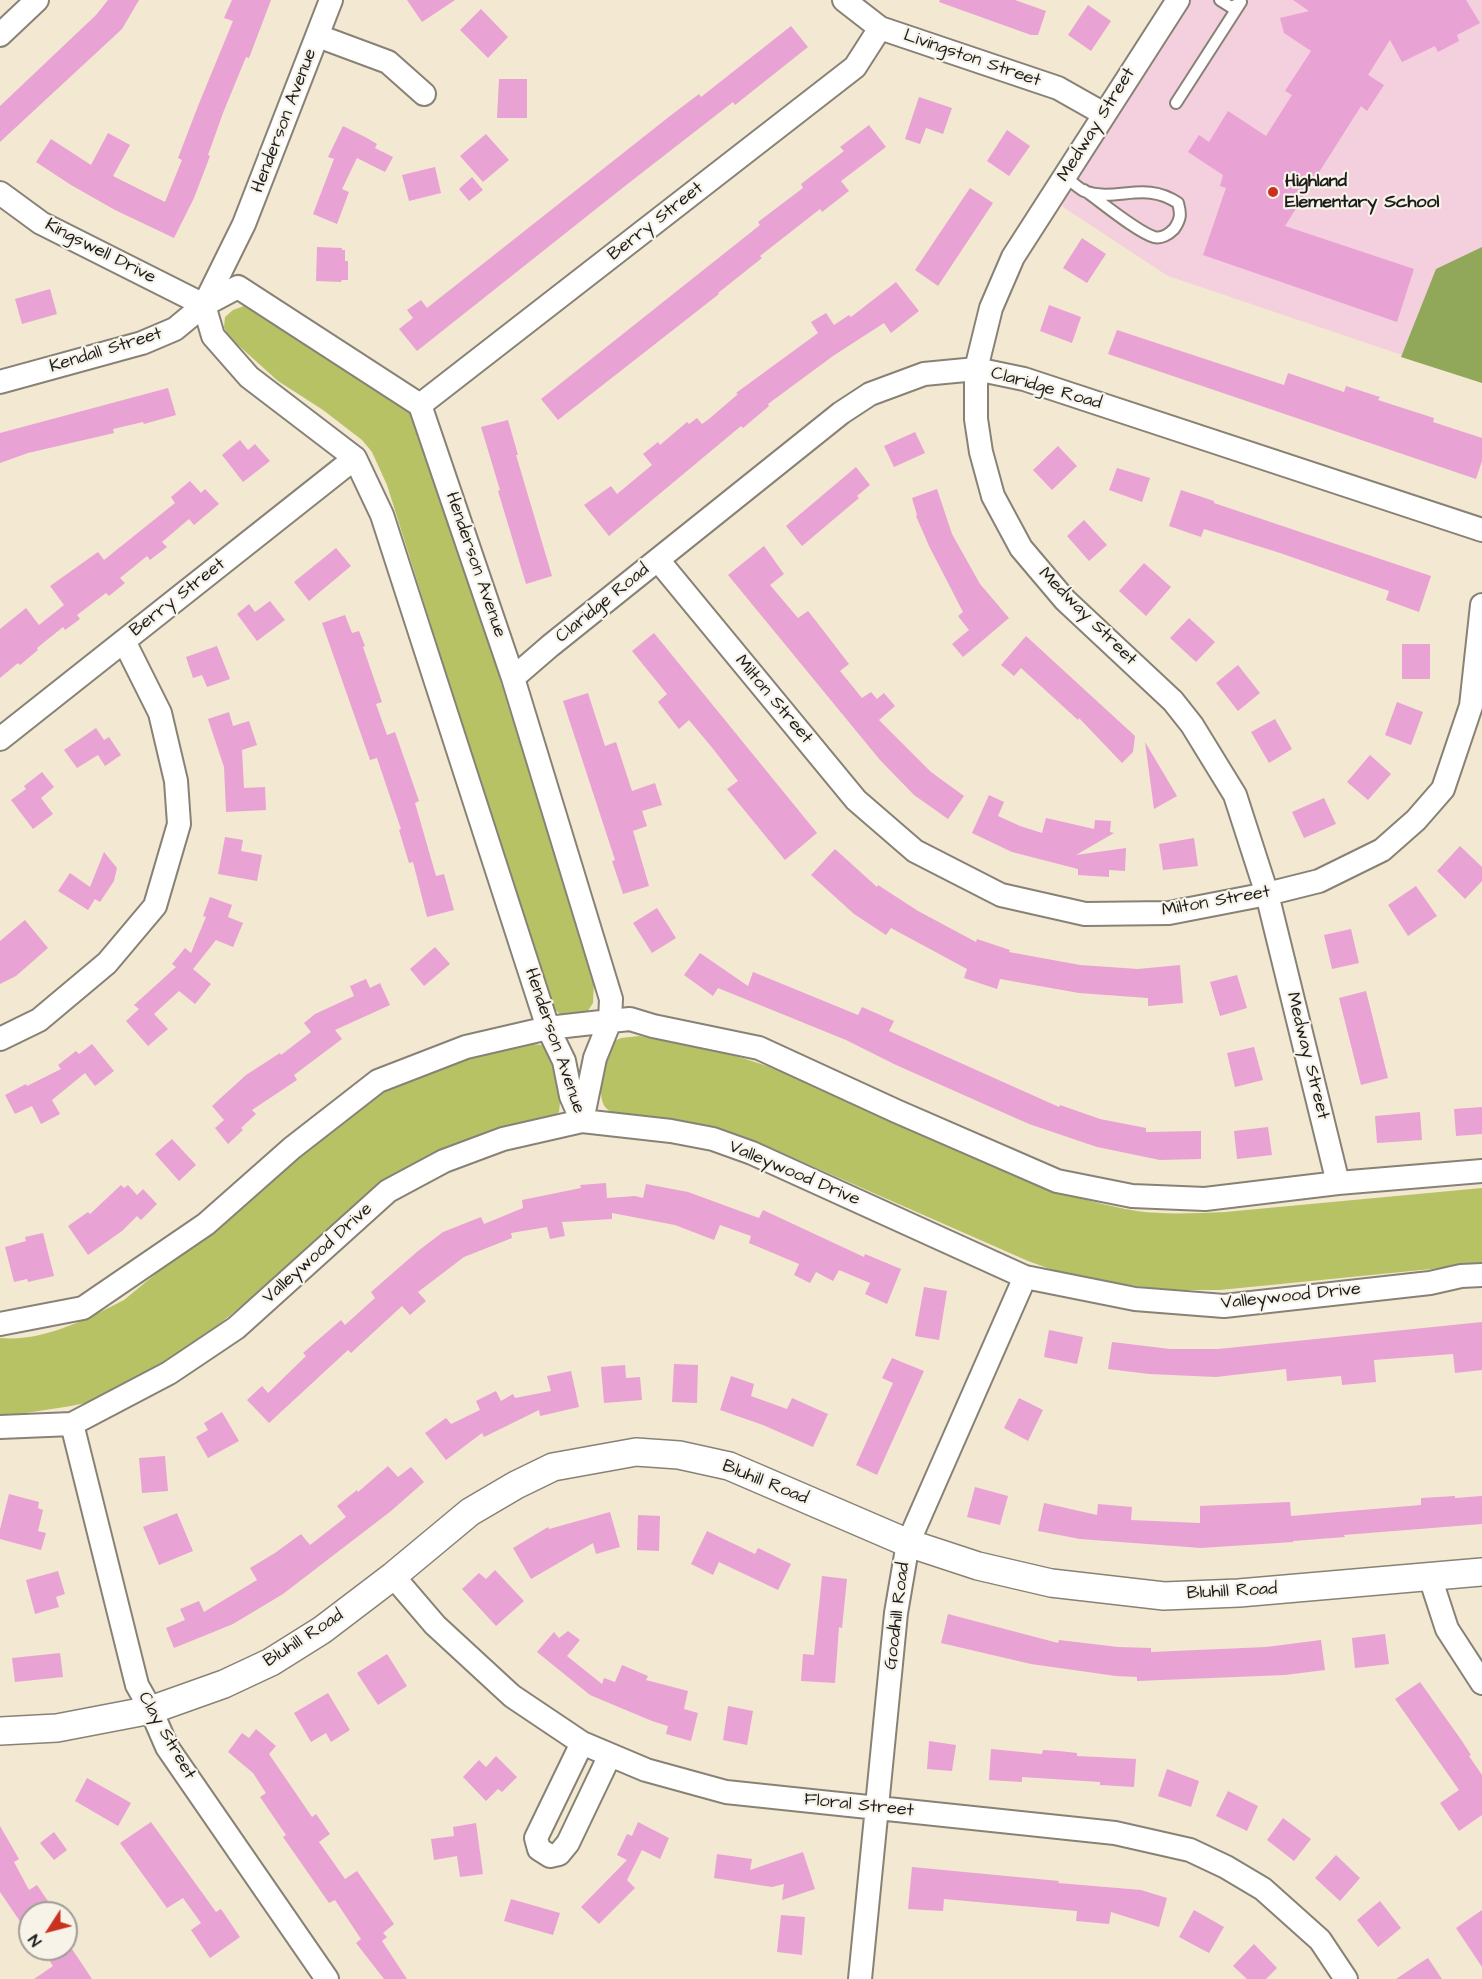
<!DOCTYPE html>
<html>
<head>
<meta charset="utf-8">
<style>
	body { margin:0 }
	#map { position:relative; width:1482px; height:1979px; overflow:hidden; background:#f3e8d1; font-family:"Architects Daughter",sans-serif }
	canvas { display:block }
	.north { position:absolute; left:18px; top:1901px; width:60px; height:60px; box-sizing:border-box; background:#f7f3e8; border:2px solid #9f9d96; border-radius:50%; rotate:234deg; font-size:16px; font-weight:700; line-height:24px; text-align:center; color:#1c1c1c }
	.north::after { content:''; display:block; margin:auto; width:21px; height:27px; background:#c8321e; clip-path:polygon(50% 0,100% 100%,50% 72%,0 100%) }
</style>
</head>
<body>
<div id="map">
<canvas width="1482" height="1979"></canvas>
<div class="north">N</div>
</div>
<script>
const ctx = document.querySelector('canvas').getContext('2d');
ctx.lineJoin = 'round';
function fillPath(path, color) {
  ctx.fillStyle = color;
  ctx.fill(path, 'evenodd');
}
function trace(path, color, width, dash) {
  ctx.strokeStyle = color;
  ctx.lineWidth = width;
  ctx.lineCap = dash ? 'butt' : 'round';
  ctx.setLineDash(dash || []);
  ctx.stroke(path);
}
function drawText(font, color, halo, rows, align = 'center') {
  ctx.font = font + ' "Architects Daughter",sans-serif';
  ctx.lineWidth = 4.5;
  ctx.setLineDash([]);
  ctx.textBaseline = 'middle';
  ctx.strokeStyle = halo;
  ctx.fillStyle = color;
  for (const [text, x, y, turn = 0] of rows) {
    ctx.save();
    ctx.translate(x, y);
    ctx.rotate((+turn || 0) * Math.PI / 180);
    ctx.textAlign = isNaN(turn) ? turn : align;
    if (halo) ctx.strokeText(text, 0, 0);
    ctx.fillText(text, 0, 0);
    ctx.restore();
  }
}
const built = new Path2D(`
	M1182,0H1482V382L1168,276L1063,207L1065,176Z`);
const green = new Path2D(`
	M244,306L265,313L405,404L414,415L475,599L594,982L593,1003L586,1014L564,1017L555,1010L548,998L387,485L372,452L362,440L323,410L278,381L228,336L224,327L225,317L233,310Z
	M639,1036C689,1045 730,1052 778,1070L1046,1188C1076,1197 1106,1206 1137,1211C1166,1215 1196,1213 1225,1212L1482,1188V1264L1220,1290H1168L1075,1278L1028,1261L753,1140C717,1127 681,1119 642,1115C631,1114 614,1117 606,1108C594,1094 607,1058 612,1042L621,1038Z
	M532,1044L542,1045C556,1064 563,1089 559,1112L553,1117L538,1119L446,1147L394,1176L316,1239L256,1294L173,1362L104,1399L71,1406L0,1417V1338C43,1342 87,1319 124,1300L366,1100L430,1072L496,1050Z`);
const forest = new Path2D(`
	M1482,247V383L1401,357L1436,269Z`);
const building = new Path2D(`
	M108,0H139L122,29L0,142V106L96,15Z
	M232,0H271L249,58L246,57L223,113L208,155L210,156L194,198L174,238L115,210L71,185L36,162L51,139L91,165L108,133L130,145L113,176L165,202L182,160L178,158L198,106L233,21L224,18Z
	M407,0H455L422,22Z
	M940,0H1015L1046,11L1038,35H1031L939,2Z
	M1293,0H1466L1480,23L1457,35L1459,41L1438,52L1435,46L1402,62L1390,40L1368,75L1384,85L1367,111L1361,106L1285,226L1414,269L1397,322L1203,255L1226,188L1220,186L1223,175L1188,152L1199,135L1209,142L1228,111L1266,136L1292,95L1285,91L1311,51L1284,33L1280,18L1309,11Z
	M1088,5L1111,21L1091,51L1068,35Z
	M481,9L508,37L488,58L460,30Z
	M791,26L808,47L735,105L733,102L625,186L417,351L399,329L413,318L407,310L421,300L427,308L670,116L699,94L701,97Z
	M499,79H527V118H497Z
	M919,97L952,108L943,134L926,128L920,144L905,139Z
	M869,125L886,147L841,181L849,191L822,212L820,209L760,256L762,258L718,293L719,294L558,420L541,399L760,225L758,222L803,188L801,184L844,151L840,147Z
	M343,126L367,138L377,144L375,148L393,157L385,172L357,158L342,189L349,192L337,224L313,214L334,159L328,157Z
	M1007,130L1030,146L1009,176L987,161Z
	M486,134L509,160L483,182L460,156Z
	M435,167L441,193L409,201L402,175Z
	M472,177L483,190L469,201L459,189Z
	M970,188L993,203L938,286L915,270Z
	M1082,238L1106,254L1087,283L1063,268Z
	M317,247L342,248V250H345V261H348V280H342L341,282L316,281Z
	M896,282L919,311L891,333L884,323L833,356L768,404L769,406L743,428L741,426L609,536L584,505L611,486L617,494L652,465L643,454L658,442L660,445L687,422L689,424L697,418L702,424L709,419L738,394L736,393L818,333L811,322L826,313L834,325L849,315L851,317Z
	M50,289L57,314L22,324L15,299Z
	M1049,305L1081,317L1072,343L1040,331Z
	M1117,330L1284,385L1288,373L1344,392L1346,386L1380,397L1378,400L1434,418L1433,422L1482,438V461L1476,479L1108,354Z
	M168,388L176,415L144,424L143,422L113,429L114,433L28,453L0,463V433Z
	M508,420L518,455H516L552,576L526,584L498,491L500,490L481,427Z
	M915,432L925,453L894,467L884,446Z
	M240,440L248,450L255,444L270,461L243,482L222,455Z
	M1058,446L1077,466L1052,490L1033,470Z
	M856,467L870,485L857,496L859,498L802,546L786,526Z
	M1117,468L1150,478L1142,502L1109,490Z
	M190,481L201,493L205,489L219,504L194,525L189,519L162,542L167,547L150,560L147,556L120,578L125,583L109,596L106,593L77,615L80,619L65,630L63,627L37,648L38,650L20,665L18,663L0,678V629L26,608L39,625L64,605L50,586L98,552L104,560L175,503L171,497Z
	M937,489L952,534L980,584L1009,618L963,657L952,644L969,630L958,616L963,612L929,546L916,516L917,515L912,498Z
	M1181,490L1214,501V503L1431,576L1419,612L1386,600L1389,591L1280,553L1204,529L1201,537L1169,526Z
	M1084,520L1107,545L1089,561L1067,536Z
	M764,546L784,574L770,585L798,618L808,611L819,625L849,664L840,671L862,698L871,692L877,699L884,693L895,706L879,720L931,772L964,796L948,819L914,795L880,760L728,575Z
	M336,548L351,566L309,601L294,582Z
	M1144,563L1171,587L1146,616L1119,591Z
	M270,601L285,620L257,641L237,614L249,604L255,612Z
	M345,615L352,633L359,631L365,646L363,647L382,702L376,704L387,735L395,732L419,801L415,803L436,876L444,874L454,910L427,917L413,862L409,863L399,830L401,829L377,758L370,760L322,623Z
	M1189,618L1215,642L1196,662L1170,638Z
	M654,633L817,833L785,860L727,789L738,781L714,750L689,720L679,729L658,702L667,694L632,651Z
	M1026,636L1135,736L1133,752L1122,763L1079,718L1078,720L1021,668L1014,676L1001,665Z
	M1402,644H1430V679H1402Z
	M217,646L230,679L207,687L202,675L193,678L186,657Z
	M1238,665L1260,693L1238,711L1216,683Z
	M588,693L605,746L616,742L632,791L655,783L662,805L642,811L647,826L633,831L649,886L623,894L612,861L615,860L563,701Z
	M1397,702L1423,712L1411,745L1385,735Z
	M229,712L233,726L249,721L257,745L242,750L244,788L265,787L266,810L226,812L224,767L208,719Z
	M1275,719L1292,749L1269,763L1251,732Z
	M96,728L104,740L109,737L121,755L105,766L98,755L77,768L64,750Z
	M1145,742L1177,796L1154,809Z
	M1370,755L1391,774L1368,800L1347,782Z
	M42,772L54,787L41,798L53,814L33,829L11,800L26,789L24,786Z
	M989,795L1004,802L998,816L1020,826L1042,833L1046,818L1094,829L1095,820L1111,821L1110,832L1114,833L1076,855L1126,848L1125,871L1109,870V877L1078,875V869L1012,852L972,833Z
	M1324,798L1336,824L1304,838L1292,812Z
	M225,837L243,840L241,851L262,855L257,881L218,874Z
	M1194,838L1198,866L1163,870L1159,844Z
	M1460,846L1482,867V881L1465,899L1437,871Z
	M835,849L877,887L878,885L918,911L976,942L977,939L1010,950L1009,952L1080,965L1138,969L1180,965L1183,1003L1148,1006V998L1079,993L1000,979L997,989L964,978L967,969L891,928L886,935L854,914L811,875Z
	M104,852L117,868L114,881L100,902L95,899L88,910L58,891L70,873L90,887Z
	M1416,886L1437,916L1408,936L1388,905Z
	M210,897L232,905L228,917L243,923L233,947L216,940L193,969L211,984L195,1004L179,991L154,1014L168,1029L148,1046L126,1021L139,1009L134,1005L176,967L172,964L185,948L191,953L206,917L203,916Z
	M657,908L676,938L652,953L633,923Z
	M25,920L48,948L16,976L0,984V941Z
	M1351,929L1359,963L1332,969L1324,935Z
	M435,947L450,964L424,986L410,969Z
	M700,953L748,986L753,972L858,1015L862,1007L894,1021L889,1031L1059,1107L1060,1105L1100,1119L1146,1128V1132L1201,1131V1159L1160,1160L1097,1147L1029,1124L896,1065L846,1040L718,988L713,996L684,975Z
	M1237,975L1247,1008L1220,1016L1210,982Z
	M366,979L370,988L380,983L390,1005L335,1030L342,1039L294,1075L297,1080L252,1110L256,1114L241,1128L243,1130L228,1144L215,1128L224,1120L212,1106L246,1075L280,1053L281,1055L311,1032L304,1023L315,1014L354,996L350,986Z
	M1366,991L1388,1078L1361,1085L1339,998Z
	M92,1044L114,1071L95,1086L85,1073L52,1100L60,1114L41,1124L32,1106L15,1114L5,1095L26,1084L27,1086L61,1069L58,1065L76,1051L79,1054Z
	M1254,1047L1263,1080L1235,1087L1227,1053Z
	M1482,1107V1134L1456,1136L1454,1109Z
	M1420,1112L1422,1140L1377,1143L1375,1116Z
	M1268,1127L1272,1155L1237,1159L1234,1131Z
	M172,1139L196,1165L179,1181L155,1154Z
	M606,1183L607,1198L635,1196L643,1198L646,1184L688,1192L759,1218L763,1210L864,1257L865,1254L901,1269L887,1304L865,1294L870,1283L839,1270L833,1281L816,1272L810,1283L794,1275L799,1264L749,1243L751,1236L720,1225L714,1240L675,1225L612,1213V1219L562,1222L565,1236L550,1239L547,1227L511,1233L512,1238L464,1257L418,1292L426,1301L410,1315L402,1306L351,1353L348,1350L269,1423L247,1400L262,1386L268,1393L306,1356L303,1353L341,1320L345,1325L375,1298L371,1292L418,1251L443,1232L481,1217L484,1224L523,1208L522,1200L581,1188L580,1185Z
	M121,1185L124,1188L128,1185L137,1195L143,1189L157,1204L141,1220L137,1216L122,1231L88,1255L68,1226L88,1212L90,1214Z
	M43,1233L54,1276L28,1282L27,1279L14,1282L5,1247L26,1241L25,1237Z
	M924,1287L947,1291L939,1340L915,1336Z
	M1482,1322V1370L1455,1373L1453,1354L1374,1360L1376,1382L1342,1385L1341,1376L1287,1381L1286,1369L1216,1377L1149,1374L1108,1369L1112,1342L1170,1349H1218Z
	M1049,1330L1083,1337L1077,1364L1044,1357Z
	M892,1358L924,1371L877,1475L856,1465L893,1383L882,1378Z
	M674,1364L698,1365L697,1403L672,1402Z
	M625,1365L626,1378L640,1377L642,1400L604,1403L601,1367Z
	M571,1371L579,1407L540,1416L539,1410L484,1437L482,1433L446,1460L425,1433L446,1418L451,1424L480,1410L476,1401L496,1391L501,1401L513,1394L515,1398L551,1391L547,1376Z
	M731,1376L754,1384L751,1396L787,1409L792,1398L828,1414L813,1447L763,1425L720,1410Z
	M1019,1398L1043,1410L1028,1441L1004,1428Z
	M222,1412L239,1441L208,1458L196,1437L208,1430L204,1423Z
	M165,1456L168,1491L142,1493L139,1458Z
	M388,1466L398,1477L411,1467L424,1482L391,1511L283,1594L233,1624L174,1648L166,1628L185,1620L180,1609L199,1601L204,1612L257,1580L250,1568L275,1553L301,1534L310,1545L346,1517L337,1506L357,1490L358,1492Z
	M975,1487L1008,1496L1000,1525L967,1517Z
	M9,1494L39,1502L38,1508L43,1510L38,1531L46,1533L41,1550L0,1539V1529Z
	M1455,1496V1498L1482,1496V1524L1344,1535L1345,1537L1293,1541V1542L1201,1548L1080,1539L1038,1531L1044,1503L1097,1515L1098,1504L1132,1507L1131,1520L1200,1523V1506L1290,1502L1291,1516L1421,1505V1498Z
	M610,1512L620,1547L596,1554L593,1543L531,1579L513,1548L548,1527L549,1529Z
	M177,1513L193,1551L159,1565L143,1527Z
	M638,1515L660,1516L659,1551L637,1550Z
	M707,1531L755,1554L758,1548L791,1564L778,1590L719,1562L713,1575L691,1564Z
	M495,1570L524,1601L496,1626L462,1589L479,1573L486,1579Z
	M58,1571L65,1594L56,1597L59,1607L35,1614L26,1580Z
	M822,1576L847,1579L842,1628L839,1627L835,1683L801,1681L803,1654L814,1655Z
	M948,1614L1058,1643L1059,1640L1118,1647L1151,1648V1652L1266,1647L1321,1640L1325,1670L1285,1675L1137,1681V1677L1116,1676L1031,1664L941,1643Z
	M568,1631L580,1640L567,1656L602,1684L604,1678L615,1682L622,1665L648,1676L646,1680L688,1691L684,1709L698,1713L691,1741L666,1734L668,1726L652,1721L590,1695L537,1652L554,1632L559,1638Z
	M1385,1634L1389,1664L1355,1668L1352,1638Z
	M60,1653L63,1677L15,1682L12,1658Z
	M387,1654L407,1686L378,1705L357,1673Z
	M1420,1682L1462,1741L1471,1755L1469,1756L1482,1775V1815L1459,1831L1440,1803L1459,1790L1395,1699Z
	M328,1693L350,1730L331,1742L326,1733L311,1742L294,1713Z
	M728,1706L753,1711L747,1745L723,1740Z
	M256,1729L276,1746L269,1754L312,1817L316,1814L330,1834L319,1842L345,1879L357,1871L394,1924L383,1933L387,1937L382,1941L407,1979H384L356,1943L361,1939L335,1900L329,1903L283,1837L286,1835L260,1797L266,1793L253,1773L228,1752L242,1733L249,1738Z
	M929,1741L956,1745L952,1771L927,1769Z
	M991,1749L1042,1754L1043,1750L1059,1751L1077,1753V1756L1136,1759L1134,1787L1100,1785V1782L1022,1777V1782L989,1780Z
	M496,1756L517,1777L502,1792L498,1789L486,1801L463,1777L479,1760L486,1767Z
	M1167,1769L1199,1781L1191,1807L1158,1796Z
	M87,1778L131,1803L118,1826L75,1801Z
	M1228,1791L1258,1806L1247,1831L1216,1816Z
	M1283,1818L1311,1839L1294,1861L1267,1840Z
	M151,1822L216,1912L221,1909L240,1937L210,1958L191,1930L201,1923L183,1898L167,1908L120,1843Z
	M638,1822L669,1838L660,1859L642,1850L627,1880L635,1888L599,1924L581,1907L627,1860L617,1855L627,1834L632,1836Z
	M476,1823L483,1874L460,1877L457,1856L434,1860L431,1839L454,1836L453,1827Z
	M0,1826L19,1859L14,1862L29,1890L37,1885L56,1913H30V1936L0,1892Z
	M54,1832L67,1850L54,1860L40,1843Z
	M803,1852L815,1889L782,1900L784,1884L772,1887L714,1878L717,1854L752,1859L750,1870Z
	M1336,1855L1360,1878L1340,1901L1315,1878Z
	M912,1867L1059,1881L1058,1883L1141,1890L1167,1898L1159,1927L1111,1912L1109,1924L1076,1921L1077,1911L944,1899L943,1911L908,1909Z
	M511,1899L560,1913L553,1935L504,1921Z
	M1380,1901L1401,1928L1378,1947L1357,1920Z
	M1194,1910L1224,1927L1209,1953L1179,1937Z
	M1482,1910V1967L1456,1928Z
	M781,1915L805,1917L802,1955L777,1952Z
	M1254,1944L1277,1968L1266,1979H1247L1233,1966Z
	M42,1949H72L92,1979H34L53,1966Z
	M1428,1958L1442,1979H1396L1420,1963Z`);
const service = new Path2D(`
	M1220,0L1231,7L1240,3
	M1176,103L1241,2
	M1065,176C1071,181 1078,188 1084,191C1117,203 1144,180 1178,203C1181,214 1181,219 1174,229C1169,234 1161,239 1154,237C1137,232 1100,201 1084,190`);
const minor = new Path2D(`
	M331,0L244,224L204,305L213,336L249,377L355,458L382,515L548,1028L564,1061L571,1096L582,1121
	M844,0L880,28L1058,88L1104,114
	M1178,0L1013,257L991,308L976,369V419L981,452L993,496L1021,548L1065,600L1173,701L1192,725L1235,795L1267,894L1338,1183
	M0,35L37,0
	M318,36L388,62L424,94
	M0,193L41,223L204,305
	M0,382L142,343L175,329L204,305L238,287L420,405L513,678L611,999L610,1021L595,1058L582,1121
	M420,405L855,67L880,28
	M658,560L856,800L915,851L1001,895L1085,914L1169,913L1267,894L1319,881L1382,850L1416,820L1443,789L1471,706L1482,605
	M513,678L550,646L841,413L870,394L924,374L976,369L1024,379L1482,530
	M0,739L355,458
	M0,1039L39,1020L107,963L155,906L179,824L176,781L160,713L124,641
	M0,1324L83,1308L206,1224L292,1148L378,1081L466,1047L548,1028L610,1021L630,1019L653,1026L759,1048L896,1111L1057,1181L1132,1196L1205,1199L1338,1183L1482,1171
	M72,1424L137,1685L151,1710L167,1747L327,1979
	M0,1427L72,1424L169,1373L236,1328L388,1191L444,1161L503,1139L582,1121L671,1131L713,1139L752,1153L1025,1277L1135,1299L1224,1306L1430,1283L1461,1276L1482,1275
	M393,1576L435,1625L512,1696L582,1743L646,1770L726,1792L1115,1833L1190,1850L1226,1867L1263,1889L1320,1940L1346,1979
	M1430,1577L1447,1629L1482,1683
	M582,1743L536,1838L539,1849L550,1856L559,1854L568,1843L610,1755
	M860,1979L896,1613L908,1543L1025,1277`);
const tertiary = new Path2D(`
	M0,1731L57,1728L151,1710L224,1684L271,1662L322,1630L393,1576L470,1512L516,1485L553,1467L636,1452L679,1455L729,1466L908,1543L978,1566L1051,1583L1164,1596L1239,1593L1482,1572`);
const markers = [
	[1273,192,6,"#c8321e"]
];
const streetNames = [
	["Livingston Street",972,59,19],
	["Henderson Avenue",285,121,-69],
	["Medway Street",1097,125,-58],
	["Berry Street",656,222,-38],
	["Kingswell Drive",100,252,27],
	["Kendall Street",106,351,-17],
	["Claridge Road",1046,389,16],
	["Henderson Avenue",475,565,71],
	["Berry Street",178,598,-38],
	["Claridge Road",603,604,-39],
	["Medway Street",1087,617,45],
	["Milton Street",773,700,50],
	["Milton Street",1216,902,-10],
	["Henderson Avenue",554,1041,71],
	["Medway Street",1307,1056,76],
	["Valleywood Drive",794,1174,23],
	["Valleywood Drive",318,1254,-42],
	["Valleywood Drive",1291,1297,-6],
	["Bluhill Road",765,1483,22],
	["Bluhill Road",1232,1592,-3],
	["Goodhill Road",898,1616,-83],
	["Bluhill Road",304,1639,-33],
	["Clay Street",166,1736,60],
	["Floral Street",859,1806,6]
];
const poiNames = [
	["Highland",1285,182],
	["Elementary School",1285,203]
];
fillPath(built, '#f4cfdd');
fillPath(green, '#b7c264');
fillPath(forest, '#91a85a');
fillPath(building, '#e9a2d4');
trace(service, '#888276', 14);
trace(minor, '#888276', 26);
trace(tertiary, '#888276', 30);
trace(service, '#fff', 10);
trace(minor, '#fff', 22);
trace(tertiary, '#fff', 27);
for (const [x, y, r, color] of markers) {
  const dot = new Path2D();
  dot.arc(x, y, r, 0, 2 * Math.PI);
  ctx.fillStyle = color;
  ctx.fill(dot);
  trace(dot, '#f7f3e8', 2);
}
drawText('18px', '#1c1c1c', '#f7f3e8', streetNames);
drawText('bold 18px', '#1c1c1c', '#f7f3e8', poiNames, 'left');
</script>
</body>
</html>
